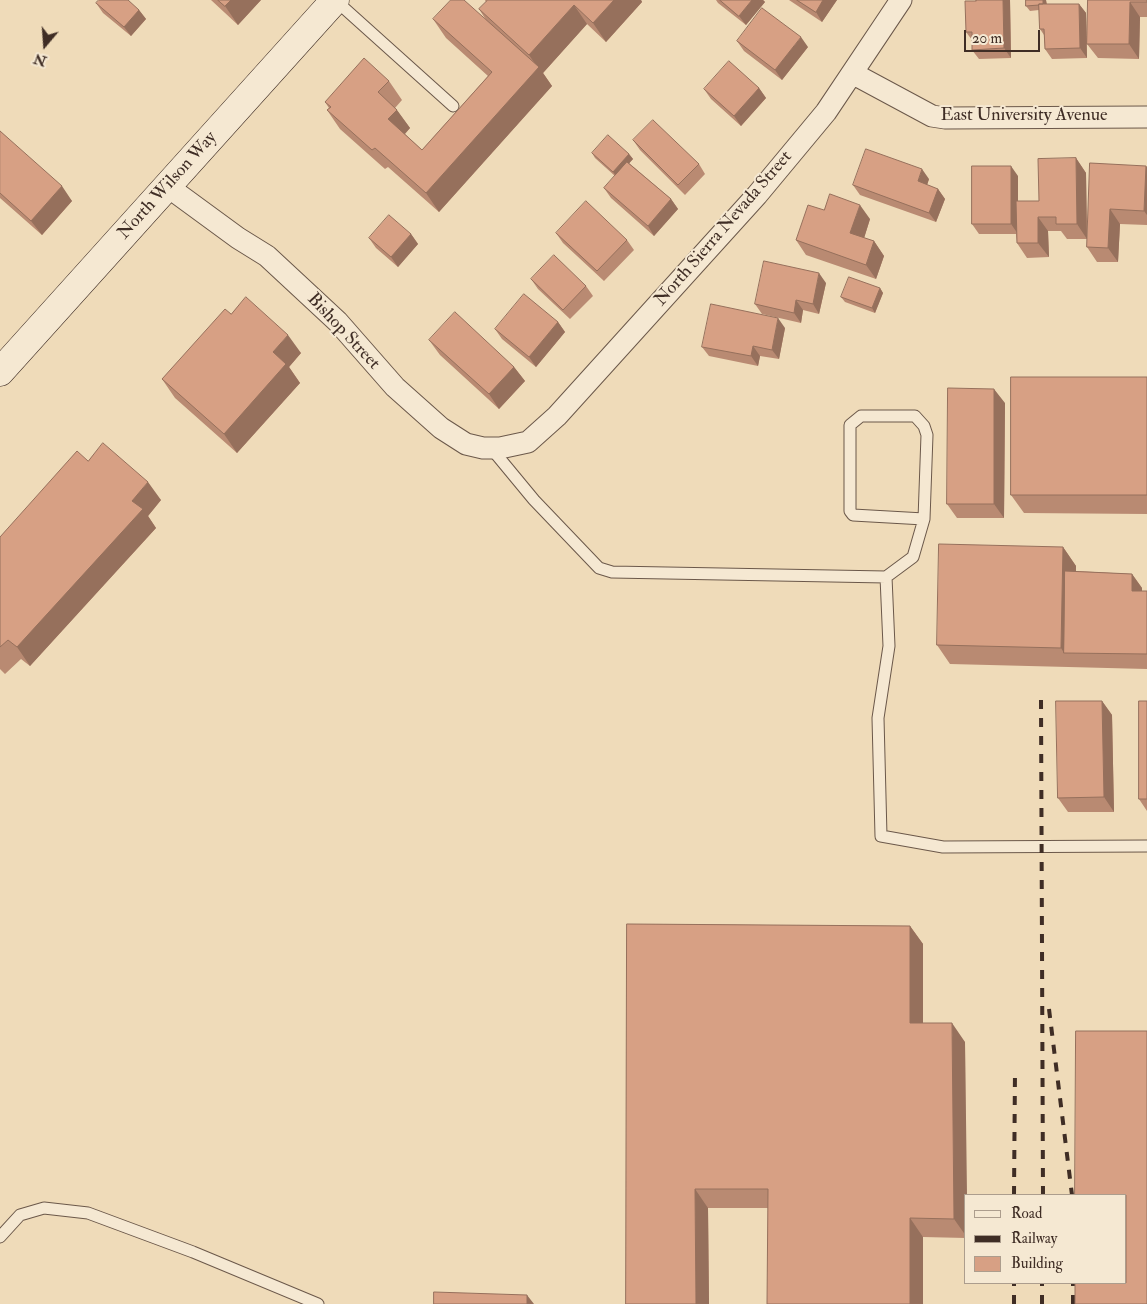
<!DOCTYPE html>
<html>
<head>
<meta charset="utf-8">
<style>
	body { margin:0 }
	#map { position:relative; width:1147px; height:1304px; overflow:hidden; background:#efdbb9; font-family:"IM FELL Double Pica",serif }
	canvas { display:block }
	.legend { position:absolute; left:964px; top:1194px; width:162px; height:90px; box-sizing:border-box; background:#f5e8d2; border:1px solid #ac9d8d; margin:0; padding:6px 9px; list-style:none; font-size:15px; color:#3f2d25 }
	.legend li { display:flex; align-items:center; gap:10px; height:25px }
	.legend b { width:25px; border:1px solid #ac9d8d }
	.north { position:absolute; left:20px; top:20px; width:50px; height:50px; -webkit-text-stroke:4px #f5e8d2; paint-order:stroke; rotate:198deg; font-size:14px; font-weight:700; line-height:20px; text-align:center; color:#3f2d25 }
	.north::after { content:''; display:block; margin:auto; width:18px; height:22px; background:#3f2d25; clip-path:polygon(50% 0,100% 100%,50% 72%,0 100%) }
	.scale { position:absolute; left:964px; top:30px; width:76px; height:22px; box-sizing:border-box; border:2px solid #3f2d25; border-top:0; padding-left:6px; font-size:15px; line-height:18px; white-space:nowrap; color:#3f2d25; -webkit-text-stroke:4px #f5e8d2; paint-order:stroke }
</style>
</head>
<body>
<div id="map">
<canvas width="1147" height="1304"></canvas>
<ul class="legend">
<li><b style="height:6px;background:#f5e8d2"></b>Road</li>
<li><b style="height:6px;background:#3f2d25"></b>Railway</li>
<li><b style="height:14px;background:#d7a084"></b>Building</li>
</ul>
<div class="north">N</div>
<div class="scale">20 m</div>
</div>
<script>
const ctx = document.querySelector('canvas').getContext('2d');
ctx.lineJoin = 'round';
function trace(path, color, width, dash) {
  ctx.strokeStyle = color;
  ctx.lineWidth = width;
  ctx.lineCap = dash ? 'butt' : 'round';
  ctx.setLineDash(dash || []);
  ctx.stroke(path);
}
function fillPath(path, color) {
  ctx.fillStyle = color;
  ctx.fill(path, 'evenodd');
}
function drawText(font, color, halo, rows, align = 'center') {
  ctx.font = font + ' "IM FELL Double Pica",serif';
  ctx.lineWidth = 4;
  ctx.setLineDash([]);
  ctx.textBaseline = 'middle';
  ctx.strokeStyle = halo;
  ctx.fillStyle = color;
  for (const [text, x, y, turn = 0] of rows) {
    ctx.save();
    ctx.translate(x, y);
    ctx.rotate((+turn || 0) * Math.PI / 180);
    ctx.textAlign = isNaN(turn) ? turn : align;
    if (halo) ctx.strokeText(text, 0, 0);
    ctx.fillText(text, 0, 0);
    ctx.restore();
  }
}
const service = new Path2D(`
	M335,0L453,106
	M491,448L534,500L599,568L612,572L886,577
	M924,519L853,515L850,511V425L861,416H915L924,426L927,435L924,519L913,557L886,577L889,646L878,718L881,836L943,847L1147,846
	M0,1237L20,1215L44,1208L88,1213L193,1252L318,1304`);
const minor = new Path2D(`
	M852,73L932,116L945,118L1147,117
	M167,186L238,238L267,256L338,322L395,387L441,428L466,444L483,448H500L528,442L557,416L757,195L826,112L901,0`);
const secondary = new Path2D(`
	M0,372L335,0`);
const rail = new Path2D(`
	M1041,700L1043,1195
	M1049,1009L1072,1195
	M1014,1195L1015,1071
	M1014,1304V1283
	M1042,1304V1283
	M1073,1304V1283`);
const wall = new Path2D(`
	M211,0H261L238,25Z
	M485,0H641L642,2L606,42L587,24L543,73L552,86L439,212L388,167L385,169L340,129L327,110L329,108L325,102L389,81L402,100L395,108L410,128L405,134L422,150L488,76L446,38L433,19L486,20L479,9L486,2Z
	M716,0H763L765,2L746,25L718,3Z
	M789,0H837L822,22Z
	M976,0H1010L1011,58L979,59L972,50V40L966,32Z
	M1046,0L1047,4H1079L1086,13L1087,58L1052,59L1045,49L1044,35L1040,29L1039,10L1030,11L1026,6Z
	M1088,0H1147V17H1140L1139,59L1098,58L1087,44Z
	M96,3L139,10L146,19L131,36L103,13Z
	M737,41L808,47L782,80L744,51Z
	M759,88L766,98L741,126L711,99L704,89Z
	M0,131L72,201L42,235L0,198Z
	M633,140L699,164L705,174L685,195L640,150Z
	M592,153L629,154L633,159L629,163L671,199L678,209L654,236L611,198L604,188L615,176L595,158Z
	M1076,158L1086,173L1087,239H1067L1061,231H1048L1049,257L1027,258L1017,243L1016,234H979L972,224L1018,176V201H1039Z
	M1090,163L1147,167V225L1120,224L1118,262H1097L1087,247Z
	M929,179L927,185L938,189L945,199L936,222L860,195L853,185Z
	M824,210L870,219L864,238L874,241L884,256L876,279L806,255L796,240Z
	M556,233L627,240L634,250L604,281L563,243Z
	M411,234L418,244L398,267L376,248L369,238Z
	M531,279L586,286L593,296L570,319L538,289Z
	M826,283L819,314L803,310L801,323L762,314L755,304Z
	M880,288L883,293L875,313L845,302L841,297Z
	M231,314L301,353L289,367L300,383L237,453L175,398L162,379Z
	M558,322L565,332L536,367L502,339L495,329Z
	M785,328L779,359L760,356L758,366L709,356L702,347Z
	M429,340L514,367L525,381L499,409L440,355Z
	M1147,377V514L1024,513L1011,495Z
	M1005,403L1004,518H957L947,504Z
	M88,461L161,500L148,516L156,528L30,666L21,659L5,674L0,669V537Z
	M1063,547L1076,566V571L1132,574L1142,588V591H1147V669L950,664L937,645Z
	M1102,701L1112,715L1114,812H1068L1058,798Z
	M1147,701V811L1139,799Z
	M627,924L910,926L923,944V1023L965,1042L966,1238L923,1237L767,1208H708L709,1304H626Z`);
const shadedWall = new Path2D(`
	M231,0H261L238,25L225,6Z
	M614,0H641L642,2L606,42L593,23Z
	M752,0H763L765,2L746,25L739,16Z
	M823,0H837L822,22L816,12Z
	M1003,0H1010L1011,58L1004,48Z
	M1043,0H1046L1047,10L1043,5Z
	M1130,2L1140,17L1139,59L1129,44Z
	M1079,4L1086,13L1087,58L1080,48Z
	M574,5L587,24L543,73L552,86L439,212L426,193L538,68L529,55Z
	M139,10L146,19L131,36L124,27Z
	M801,37L808,47L782,80L775,70Z
	M759,88L766,98L741,126L734,116Z
	M397,110L410,128L401,138L388,119Z
	M629,154L633,159L617,177L613,172Z
	M1076,158L1086,173L1087,239L1077,224Z
	M1011,166L1018,176V234L1011,224Z
	M1146,166L1147,167V215L1144,211Z
	M922,169L929,179L925,191L918,181Z
	M62,186L72,201L42,235L31,221Z
	M938,189L945,199L936,222L929,213Z
	M671,199L678,209L654,236L648,226Z
	M860,205L870,219L861,248L850,233Z
	M1110,209L1120,224L1118,262L1108,248Z
	M1038,217L1048,231L1049,257L1038,243Z
	M411,234L418,244L398,267L391,257Z
	M874,241L884,256L876,279L866,265Z
	M819,273L826,283L819,314L813,304Z
	M880,288L883,293L875,313L872,308Z
	M796,300L803,310L801,323L794,313Z
	M778,318L785,328L779,359L772,350Z
	M558,322L565,332L536,367L529,357Z
	M288,335L301,353L289,367L300,383L237,453L224,434L273,352Z
	M753,346L760,356L758,366L751,356Z
	M514,367L525,381L499,409L489,394Z
	M994,389L1005,403L1004,518L994,504Z
	M148,482L161,500L148,516L156,528L30,666L17,647L132,501Z
	M1063,547L1076,566L1074,653H1064L1061,648Z
	M1132,574L1142,588V605L1132,591Z
	M1102,701L1112,715L1114,812L1104,797Z
	M910,926L923,944V1042L910,1023Z
	M952,1023L965,1042L967,1195H966V1236L954,1219Z
	M695,1189L708,1208L709,1304H696Z
	M910,1218L923,1237V1304H910Z
	M527,1295L534,1304H527Z`);
const building = new Path2D(`
	M99,0H128L139,10L124,27L96,3Z
	M218,0H231L225,6Z
	M451,0H464L539,67L426,193L375,148L372,150L327,110L331,107L325,102L364,58L389,81L378,92L397,110L388,119L422,150L492,72L433,19Z
	M488,0H614L593,23L574,5L529,55L479,9Z
	M720,0H752L739,16Z
	M797,0H823L816,12Z
	M976,0H1003L1004,48L972,50V32H966L965,1H976Z
	M1026,0H1043V4H1039V5L1026,6Z
	M1088,0H1147V2H1130L1129,44H1087Z
	M1039,4H1079L1080,48L1045,49L1044,29H1040Z
	M762,8L801,37L775,70L737,41Z
	M729,61L759,88L734,116L704,89Z
	M653,120L699,164L678,185L633,140Z
	M0,131L62,186L31,221L0,193Z
	M608,135L629,154L613,172L592,153Z
	M866,149L922,169L918,181L938,189L929,213L853,185Z
	M1076,158L1077,224H1056V217H1038V243H1017L1016,201H1039L1038,159Z
	M627,162L671,199L648,226L604,188Z
	M1090,163L1146,166L1144,211L1110,209L1108,248L1087,247Z
	M972,166H1011V224H972Z
	M830,194L860,205L850,233L874,241L866,265L796,240L808,205L824,210Z
	M586,201L627,240L597,271L556,233Z
	M389,215L411,234L391,257L369,238Z
	M554,255L586,286L563,310L531,279Z
	M764,261L819,273L813,304L796,300L794,313L755,304Z
	M849,277L880,288L872,308L841,297Z
	M524,294L558,322L529,357L495,329Z
	M246,297L288,335L273,352L286,364L224,434L162,379L225,309L231,314Z
	M711,304L778,318L772,350L753,346L751,356L702,347Z
	M455,312L514,367L489,394L429,340Z
	M1011,377H1147V495H1011Z
	M948,388L994,389V504H947Z
	M103,443L148,482L132,501L143,509L17,647L8,640L0,647V537L77,451L88,461Z
	M939,544L1063,547L1061,648L937,645Z
	M1065,571L1132,574V591H1147V654L1064,653Z
	M1056,701H1102L1104,797L1058,798Z
	M1139,701H1147V799H1139Z
	M627,924L910,926V1023H952L954,1219L910,1218V1304H767L768,1189H695L696,1304H626Z
	M1076,1031H1147V1304H1075V1283H1126V1195H1075Z
	M434,1292L527,1295V1304H434Z`);
const streetNames = [
	["East University Avenue",1024,116],
	["North Wilson Way",168,186,-48],
	["North Sierra Nevada Street",724,229,-49],
	["Bishop Street",343,332,47]
];
trace(service, '#6b584a', 13);
trace(minor, '#6b584a', 23);
trace(secondary, '#3f2d25', 29);
trace(service, '#f5e8d2', 11);
trace(minor, '#f5e8d2', 21);
trace(secondary, '#f5e8d2', 28);
trace(rail, '#3f2d25', 4, [9, 9]);
fillPath(wall, '#b98a72');
fillPath(shadedWall, '#96705c');
fillPath(building, '#d7a084');
trace(building, '#96705c', 1);
drawText('18px', '#3f2d25', '#f5e8d2', streetNames);
</script>
</body>
</html>
